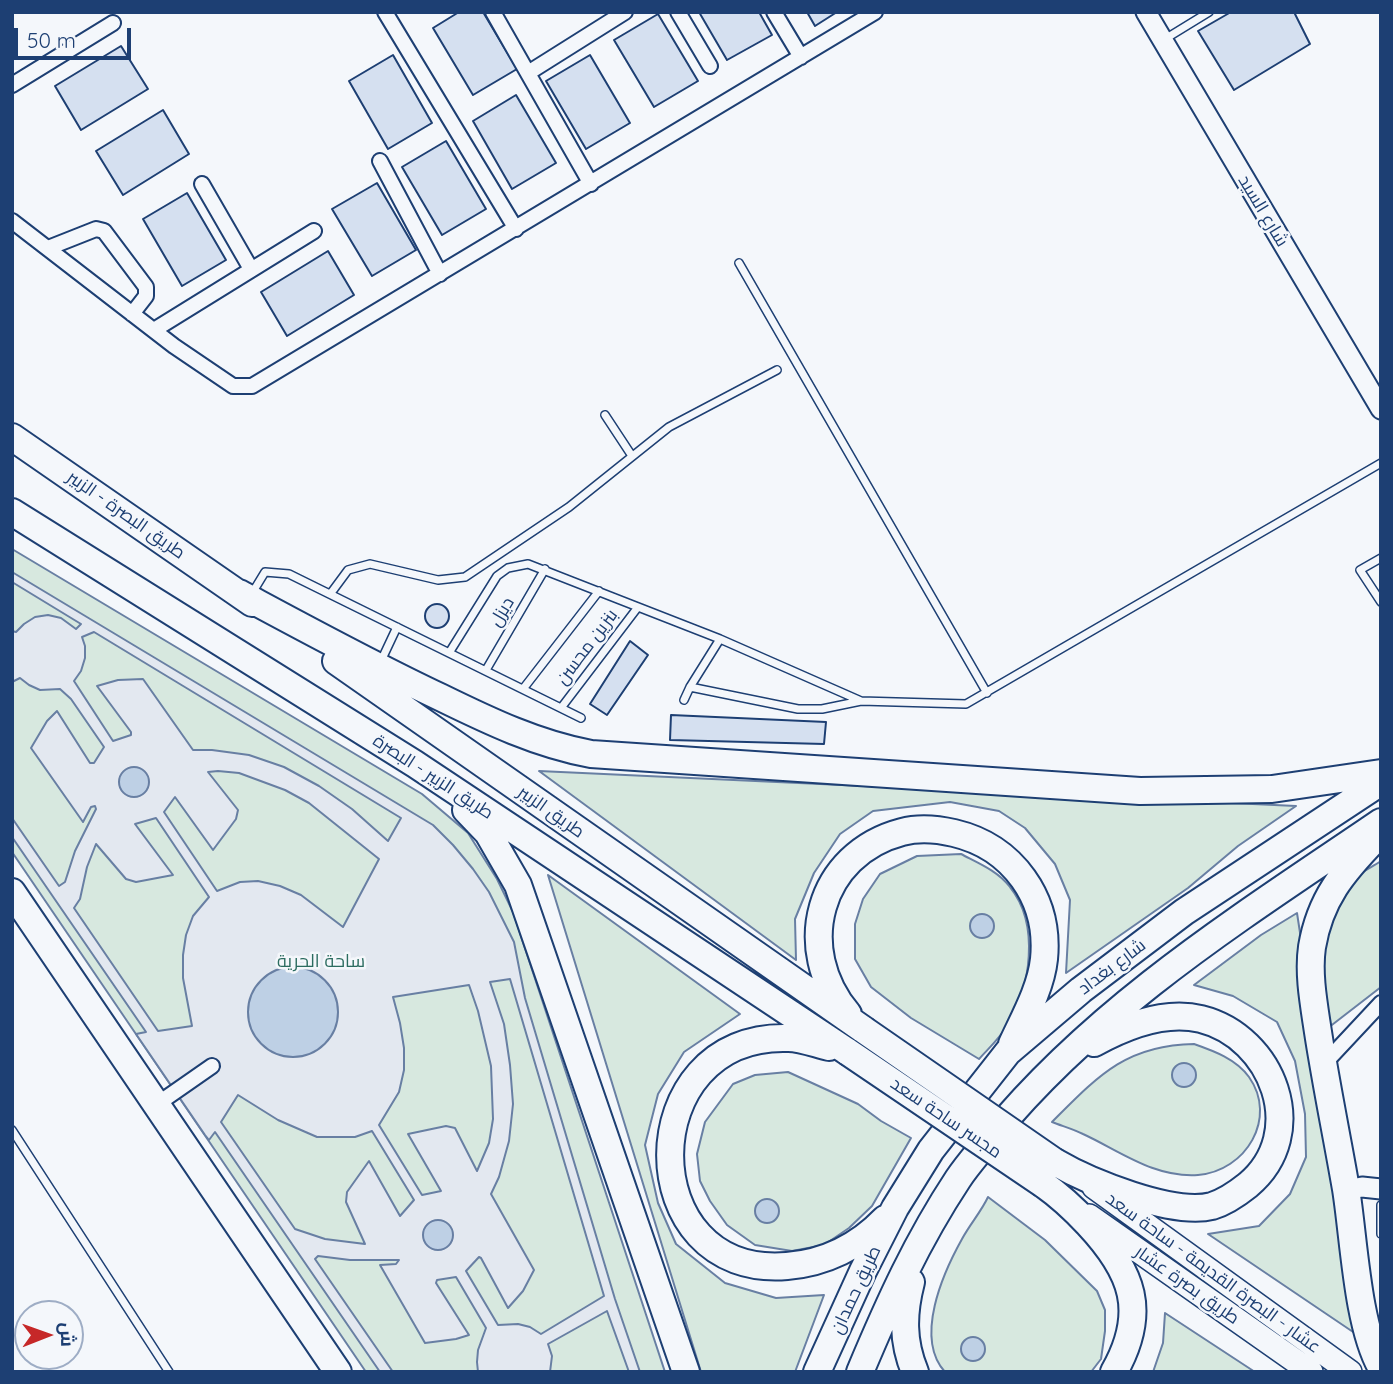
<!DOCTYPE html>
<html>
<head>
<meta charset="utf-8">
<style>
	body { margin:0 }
	#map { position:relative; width:1393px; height:1384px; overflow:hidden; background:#f4f7fb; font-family:Quicksand,Cairo,sans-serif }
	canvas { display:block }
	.frame { position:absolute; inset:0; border:14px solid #1d3f73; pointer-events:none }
	.north { position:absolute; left:14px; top:1300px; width:70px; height:70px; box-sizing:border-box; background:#f4f7fb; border:2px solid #9eadc5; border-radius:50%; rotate:89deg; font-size:19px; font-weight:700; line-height:28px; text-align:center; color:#1d3f73 }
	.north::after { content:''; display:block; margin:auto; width:24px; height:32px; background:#c62828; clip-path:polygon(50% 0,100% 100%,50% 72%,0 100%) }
	.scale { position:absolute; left:14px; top:28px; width:117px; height:32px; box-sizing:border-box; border:4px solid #1d3f73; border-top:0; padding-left:9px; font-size:21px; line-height:24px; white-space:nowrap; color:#1d3f73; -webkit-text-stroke:5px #f4f7fb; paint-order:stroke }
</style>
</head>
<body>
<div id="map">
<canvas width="1393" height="1384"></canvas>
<div class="frame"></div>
<div class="north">ش</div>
<div class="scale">50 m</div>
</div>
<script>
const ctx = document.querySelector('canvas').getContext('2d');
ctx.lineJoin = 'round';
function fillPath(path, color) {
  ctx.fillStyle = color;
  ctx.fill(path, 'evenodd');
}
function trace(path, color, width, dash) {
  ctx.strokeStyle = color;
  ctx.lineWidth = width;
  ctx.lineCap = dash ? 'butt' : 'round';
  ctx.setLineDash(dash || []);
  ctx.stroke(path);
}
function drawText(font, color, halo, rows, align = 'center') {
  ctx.font = font + ' Quicksand,Cairo,sans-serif';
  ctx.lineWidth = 5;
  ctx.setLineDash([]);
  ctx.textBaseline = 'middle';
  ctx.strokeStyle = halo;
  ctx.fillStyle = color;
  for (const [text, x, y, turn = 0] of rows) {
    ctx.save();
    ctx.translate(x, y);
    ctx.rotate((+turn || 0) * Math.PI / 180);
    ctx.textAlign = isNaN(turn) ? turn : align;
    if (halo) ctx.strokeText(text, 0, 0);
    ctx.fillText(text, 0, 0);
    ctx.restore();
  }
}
const green = new Path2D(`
	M12,549L422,794L468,833L497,879L513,912L665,1372H366L12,852Z
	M539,771L1296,806L1238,846L1188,888L1066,973L1070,900L1055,864L1025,828L999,811L950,802L873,811L840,834L814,873L795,919L796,960Z
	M961,854C978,863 998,871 1010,887C1040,924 1031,988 1007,1026C1000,1038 988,1049 979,1059L911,1018L871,987L855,959V924L863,899L880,874L917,856Z
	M1381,861V987L1328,1028C1322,978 1313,918 1353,879C1361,872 1372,867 1381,861Z
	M548,875L740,1014L684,1052L658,1094L645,1145L658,1203L676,1244L725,1283L776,1298L824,1295L795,1372H701Z
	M1297,913L1362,1338L1208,1234L1259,1226L1290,1194L1306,1157L1305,1114L1295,1061L1277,1022L1233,996L1194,985L1261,935Z
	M1194,1044C1214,1051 1236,1059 1249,1077C1278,1118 1246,1171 1198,1175C1154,1178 1120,1151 1083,1134C1073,1129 1062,1126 1052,1122C1098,1076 1126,1045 1194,1044Z
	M788,1072L858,1104L881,1121L911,1138L872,1206L849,1228L824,1245L792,1251L755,1245L727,1225L710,1201L700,1181L697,1154L705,1122L733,1084L755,1075Z
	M988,1197L1045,1240L1097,1291L1105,1310V1331L1101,1359L1091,1372H945C914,1338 943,1273 962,1239C970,1224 981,1212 988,1197Z
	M1165,1313L1255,1372H1153L1163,1343Z`);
const parking = new Path2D(`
	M12,572L433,825L453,845L473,869L489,892L514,942L525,998L615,1299L640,1372H629L607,1311L548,1344L552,1356L550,1372H478L477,1362L478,1350L486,1328L456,1277L437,1280L436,1283L469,1335L456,1339L425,1343L380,1265L396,1264L399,1260H350L318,1256L315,1259L393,1372H380L215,1132L209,1140L205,1135L136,1034L146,1032L12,837V818L59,886L65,882L75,851L96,809L95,806L91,807L83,822L31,748L47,721L57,711L90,763H94L104,747L71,699L60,689L40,690L29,685L20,678L12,682V631L16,632L24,624L35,617L48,615L61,618L76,629L81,624L12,582ZM94,632L401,818L388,841L352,809L319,786L284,767L249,755L212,750H193L143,679L118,680L97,686L131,732V735L113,741L74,681L81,671L85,658V646L82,637ZM218,771L239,773L285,790L309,803L379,859L343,927L301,895L280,886L258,881L240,882L217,891L164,812L175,797L213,850L236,819L238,810L208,772ZM156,818L209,897L193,916L186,935L183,955V978L192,1026L158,1031L74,908L80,899L87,867L96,844L126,879L136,882L173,875L135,824ZM510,979L604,1296L541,1334L530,1327L518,1324L498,1325L466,1271L479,1257L481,1258L508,1308L523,1291L534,1270L491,1194L499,1177L509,1141L513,1104L510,1065L504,1024L490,982ZM469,985L478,1011L491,1066L493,1119L489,1143L477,1171L455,1128L446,1126L408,1134L441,1191L422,1195L379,1125L399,1092L404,1070V1048L400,1023L393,997ZM238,1095L278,1120L317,1137H355L372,1131L414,1200L400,1216L369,1161L347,1192L346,1202L365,1244L325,1239L295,1229L221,1122Z`);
const water = new Path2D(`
	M119 782a15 15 0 1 1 30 0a15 15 0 1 1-30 0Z
	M970 926a12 12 0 1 1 24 0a12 12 0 1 1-24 0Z
	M248 1012a45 45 0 1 1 90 0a45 45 0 1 1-90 0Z
	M1172 1075a12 12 0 1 1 24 0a12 12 0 1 1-24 0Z
	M755 1211a12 12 0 1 1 24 0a12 12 0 1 1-24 0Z
	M423 1235a15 15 0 1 1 30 0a15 15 0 1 1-30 0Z
	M961 1349a12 12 0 1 1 24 0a12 12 0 1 1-24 0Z`);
const building = new Path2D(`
	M459,12H483L517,69L473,95L433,28Z
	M699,12H759L772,35L727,60Z
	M807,12H837L815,26Z
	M1231,12H1294L1310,44L1234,90L1198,31Z
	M658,14L698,81L654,107L614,40Z
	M121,46L148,89L81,130L55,86Z
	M393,55L432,123L388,149L349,81Z
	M590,55L630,123L586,149L546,81Z
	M516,95L556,163L512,189L473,121Z
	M163,110L189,154L123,195L96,151Z
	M446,141L486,209L442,235L402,167Z
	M377,183L416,250L372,276L332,209Z
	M187,193L226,260L182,286L143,219Z
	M328,251L354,295L287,336L261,292Z
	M425 616a12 12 0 1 1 24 0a12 12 0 1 1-24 0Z
	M630,641L648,655L607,715L590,704Z
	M671,715L826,722L824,744L670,740Z`);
const lane = new Path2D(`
	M1165,39L1209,12
	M739,263L987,693
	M605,415L632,456
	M1381,558L1360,570L1381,602
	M331,593L348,570L370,564L438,580L465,577L569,507L669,427L777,370
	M251,595L265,572L289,574L581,718
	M449,653L497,576L508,568L528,564L720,639L861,701L966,704L1381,463
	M381,661L397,627
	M486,670L545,569
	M690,687L798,709H822L861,701
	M523,689L599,591
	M684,700L690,687L720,639
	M561,708L638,607
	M12,1130L169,1372
	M1381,1205V1234`);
const street = new Path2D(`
	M385,12L516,229
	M493,12L591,184
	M678,12L710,66
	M774,12L801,57
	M528,73L625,12
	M12,85L113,23
	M380,161L440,274
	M202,184L251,269
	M12,221L174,346L233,386H252L875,12
	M48,248L96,229L104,231L146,287V296L132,314
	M154,330L314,231
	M1323,1065L1381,1003
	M156,1105L212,1066`);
const secondary = new Path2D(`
	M1146,12L1381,409
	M1346,1190L1362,1187L1381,1189`);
const primary = new Path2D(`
	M1094,1187L1350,1372
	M1089,1216L1311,1372`);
const highway = new Path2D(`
	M12,437L252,603
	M12,512L415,764L848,1052
	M239,593C306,629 372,665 440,697C489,721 537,744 591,754L1140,791L1272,789L1381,773
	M336,661L864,1030
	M466,810L488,833L518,885L686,1372
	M1375,839C1343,872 1320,899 1312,947C1308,974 1314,1005 1318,1032C1326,1084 1337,1137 1346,1189C1354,1239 1357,1324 1381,1367
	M12,892L338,1372
	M848,1014C793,949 818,854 902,832C920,827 937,829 954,833C1013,847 1050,899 1044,959C1041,988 1024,1018 1012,1044
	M829,1047C816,1044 801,1038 788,1038C631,1033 631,1279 787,1266C825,1263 859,1246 885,1219
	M1055,1162C1089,1182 1173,1216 1212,1206C1225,1202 1238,1193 1248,1185C1310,1133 1273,1037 1201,1019C1165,1010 1125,1026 1094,1043
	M1043,1184C1060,1196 1074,1209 1088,1224C1133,1272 1148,1312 1114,1372
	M911,1282C903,1313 902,1341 915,1372
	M817,1372L863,1271L895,1208L931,1150L1008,1052L1081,990L1184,912L1381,782
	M860,1372C889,1303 917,1241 958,1179C968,1164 980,1151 991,1137C1098,1006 1243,916 1381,822`);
const highwayBridge = new Path2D(`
	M864,1030L1055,1162
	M848,1052L1043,1184`);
const streetNames = [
	["شارع السيد",1263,211,59],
	["طريق البصرة - الزبير",126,515,35],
	["ديزل",502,612,-59],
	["بنزين محسن",587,647,-53],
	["طريق الزبير - البصرة",433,777,33],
	["طريق الزبير",551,812,35],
	["شارع بغداد",1112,967,-37],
	["مجسر ساحة سعد",946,1118,34],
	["عشار - البصرة القديمة - ساحة سعد",1213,1273,36],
	["طريق بصرة عشار",1187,1285,35],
	["طريق حمدان",856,1290,-65]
];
const parkNames = [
	["ساحة الحرية",321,962]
];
fillPath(green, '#d7e8df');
trace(green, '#687fa3', 2);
fillPath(parking, '#e3e8f0');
trace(parking, '#687fa3', 2);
fillPath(water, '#bed0e5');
trace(water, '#687fa3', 2);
fillPath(building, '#d5e0f0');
trace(building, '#1d3f73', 2);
trace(lane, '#1d3f73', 10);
trace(street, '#1d3f73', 18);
trace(secondary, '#1d3f73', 23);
trace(primary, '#1d3f73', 26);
trace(highway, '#1d3f73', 30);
trace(lane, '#f4f7fb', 7);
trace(street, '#f4f7fb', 14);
trace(secondary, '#f4f7fb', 19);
trace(primary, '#f4f7fb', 23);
trace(highway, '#f4f7fb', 26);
trace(highwayBridge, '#1d3f73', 30, []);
trace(highwayBridge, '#f4f7fb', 26);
drawText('18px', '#1d3f73', '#f4f7fb', streetNames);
drawText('18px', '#2c6c60', '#f4f7fb', parkNames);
</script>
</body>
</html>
